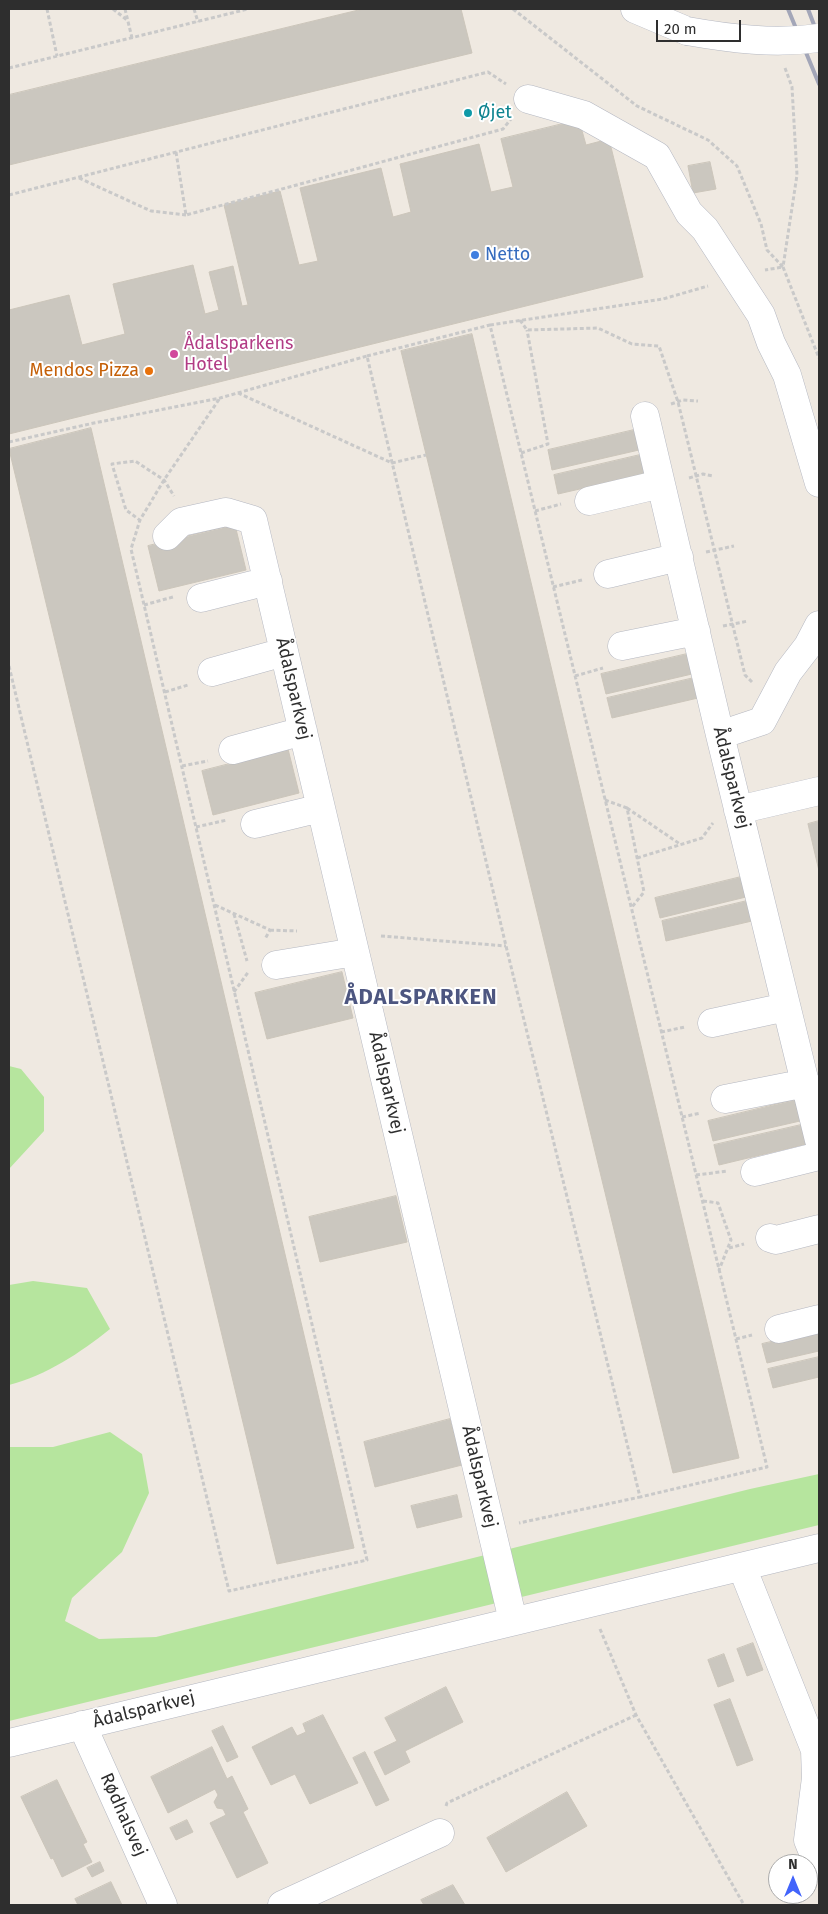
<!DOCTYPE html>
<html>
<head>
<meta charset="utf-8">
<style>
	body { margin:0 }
	#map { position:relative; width:828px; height:1914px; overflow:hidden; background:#efe9e1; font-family:"Fira Sans",sans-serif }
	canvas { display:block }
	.frame { position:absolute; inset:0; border:10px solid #2e2e2e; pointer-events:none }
	.north { position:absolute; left:768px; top:1854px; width:50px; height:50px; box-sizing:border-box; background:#fff; border:1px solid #ababab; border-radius:50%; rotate:0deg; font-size:14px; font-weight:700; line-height:20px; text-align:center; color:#2e2e2e }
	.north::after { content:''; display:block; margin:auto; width:18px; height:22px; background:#4264fb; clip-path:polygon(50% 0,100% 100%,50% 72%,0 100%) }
	.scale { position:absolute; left:656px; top:20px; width:85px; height:22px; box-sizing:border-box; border:2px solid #2e2e2e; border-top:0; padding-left:6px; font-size:15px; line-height:18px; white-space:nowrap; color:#2e2e2e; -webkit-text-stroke:4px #fff; paint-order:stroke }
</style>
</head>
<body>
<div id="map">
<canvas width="828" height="1914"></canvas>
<div class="frame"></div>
<div class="north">N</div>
<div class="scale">20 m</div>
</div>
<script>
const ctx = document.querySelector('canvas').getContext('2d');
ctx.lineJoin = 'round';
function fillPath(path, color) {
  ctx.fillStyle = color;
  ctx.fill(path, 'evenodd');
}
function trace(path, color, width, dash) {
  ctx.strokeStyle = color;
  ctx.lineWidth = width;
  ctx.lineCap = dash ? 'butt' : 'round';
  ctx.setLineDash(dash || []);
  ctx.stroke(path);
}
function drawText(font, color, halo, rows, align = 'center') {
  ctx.font = font + ' "Fira Sans",sans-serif';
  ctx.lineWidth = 4;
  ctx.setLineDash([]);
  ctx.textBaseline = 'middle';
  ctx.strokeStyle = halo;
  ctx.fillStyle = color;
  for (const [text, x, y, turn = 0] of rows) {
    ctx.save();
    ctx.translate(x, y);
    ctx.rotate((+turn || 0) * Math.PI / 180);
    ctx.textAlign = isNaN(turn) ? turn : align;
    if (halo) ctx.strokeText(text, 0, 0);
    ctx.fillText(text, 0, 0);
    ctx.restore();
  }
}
const green = new Path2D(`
	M9,1066L21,1069L44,1097V1131L9,1169Z
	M33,1281L87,1288L110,1329C80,1353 47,1375 9,1385V1285Z
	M110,1432L142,1454L149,1493L122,1552L72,1598L65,1621L99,1639L156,1637L750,1489L819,1474V1525L9,1721V1447H53Z`);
const building = new Path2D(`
	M363,9H461L472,53L9,165V95Z
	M579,120L586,145L609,139L643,277L9,434V310L69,295L82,345L125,334L113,284L193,265L205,314L219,310L209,272L233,266L242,306L248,305L224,205L280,191L299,265L318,261L300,188L381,168L393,217L411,212L400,164L479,144L491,192L513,187L501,139Z
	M710,162L716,189L693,193L688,166Z
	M472,334L739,1458L673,1473L401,351Z
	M91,428L354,1548L277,1564L9,449Z
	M634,430L639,450L552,470L548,450Z
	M640,455L645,474L558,494L554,475Z
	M235,525L246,570L159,591L148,546Z
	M687,654L692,674L606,694L601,674Z
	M694,678L698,698L612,718L607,698Z
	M288,749L299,793L213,815L202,771Z
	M819,821V871L808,824Z
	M741,877L746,897L660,918L655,898Z
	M747,901L752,921L666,941L662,921Z
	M342,972L353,1018L267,1039L255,993Z
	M795,1100L800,1121L713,1141L708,1121Z
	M801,1125L806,1144L719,1165L714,1145Z
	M396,1196L407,1242L320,1262L309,1217Z
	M819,1331V1351L767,1363L762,1344Z
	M819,1357V1377L773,1388L768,1369Z
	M450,1419L462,1465L375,1487L364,1442Z
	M457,1495L462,1517L417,1528L411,1506Z
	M753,1643L763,1670L747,1676L737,1649Z
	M724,1654L734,1681L718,1687L708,1660Z
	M446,1687L463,1722L405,1751L410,1762L385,1775L374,1752L397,1741L385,1718Z
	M730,1699L753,1760L737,1766L714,1705Z
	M323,1715L358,1783L310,1804L295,1774L271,1785L252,1747L292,1727L297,1736L306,1732L303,1724Z
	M223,1726L238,1757L227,1762L212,1731Z
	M212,1747L227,1779L232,1776L248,1809L243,1812L268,1863L237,1878L210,1823L226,1815L223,1809L217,1808L214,1802L218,1795L215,1789L168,1813L151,1777Z
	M365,1752L389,1800L376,1806L353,1758Z
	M57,1780L87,1842L83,1844L92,1862L62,1877L53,1858L51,1859L21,1797Z
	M567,1792L587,1826L506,1872L487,1838Z
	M187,1820L193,1832L176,1840L170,1828Z
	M100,1862L104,1871L92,1877L87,1868Z
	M111,1882L122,1905H78L75,1899Z
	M453,1885L465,1905H424L421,1900Z`);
const path = new Path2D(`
	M47,9L57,56
	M113,9L127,20
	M125,9L132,38
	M194,9L198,22
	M513,9L637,106L708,140L737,166L761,224L767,250L783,267L765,270
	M9,68L248,9
	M785,68L792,87L797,175L783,267L819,358
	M176,152L186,215L503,129L511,119
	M79,178L151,211L186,215
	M9,195L488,72L506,84
	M520,320L527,330L598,328L632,344L659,346L678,402L745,675L752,682
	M490,325L663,299L708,286
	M367,356L490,325L767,1467L640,1497
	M238,393L392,463L426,455
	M671,404L683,400L698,401
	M9,442L94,423L220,398L367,356L506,946L640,1497L519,1523
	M521,453L548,444L527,330
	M689,478L703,474L713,476
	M535,511L561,504
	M141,521L126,510L112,464L135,461L164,480L174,496
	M706,552L734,546
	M553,587L582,580
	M144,605L173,597
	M723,626L748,621
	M9,666L229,1591L367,1560L131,549L140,520L164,480L220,398
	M575,676L603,668
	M165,692L188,685
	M182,766L208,761
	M605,800L627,808L644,892L632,907
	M627,808L680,844
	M196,827L227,820
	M637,858L702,838L713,823
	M215,905L270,930L265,939
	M234,914L247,961
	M270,930L297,931
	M381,936L506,946
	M234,992L249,971
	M661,1032L685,1027
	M682,1117L701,1113
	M696,1175L728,1171
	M703,1201L718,1203L731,1240L719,1270
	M729,1248L744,1244
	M736,1339L752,1335
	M600,1629L636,1715L744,1905
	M446,1806L447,1803L636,1715`);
const minor = new Path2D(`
	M635,9L687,31
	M528,99L584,115L657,156L689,213L705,229L761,315L771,343L787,375L819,483
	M645,416L720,735L819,1140
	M589,501L661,484
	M167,536L181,522L226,512L253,520L513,1621
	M608,574L679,557
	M201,598L268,581
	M622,646L696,631
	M212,672L284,652
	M720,735L762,721L788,672L808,646L819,625
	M233,750L303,731
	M738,810L819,791
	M255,824L321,808
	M276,965L355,952
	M712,1023L786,1007
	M725,1099L806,1083
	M755,1172L819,1156
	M770,1238L776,1240L819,1229
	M779,1329L819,1319
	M742,1567L815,1750L816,1778L808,1840L819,1867
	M82,1725L163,1905
	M9,1743L819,1548
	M282,1905L440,1833`);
const rail = new Path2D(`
	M788,9L819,84
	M808,9L819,38`);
const minorBridge = new Path2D(`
	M687,31C732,39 774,44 819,38`);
const markers = [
	[468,113,5,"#0f9aa8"],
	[475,255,5,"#3f7fe0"],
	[174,354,5,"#d1479c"],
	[149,371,5,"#e8710a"]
];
const cultureNames = [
	["Øjet",478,113]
];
const shopNames = [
	["Netto",485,255]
];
const hotelNames = [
	["Ådalsparkens",184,344],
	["Hotel",184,365]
];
const foodNames = [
	["Mendos Pizza",139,371]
];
const streetNames = [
	["Ådalsparkvej",293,689,77],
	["Ådalsparkvej",731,778,76],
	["Ådalsparkvej",386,1083,77],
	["Ådalsparkvej",479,1477,77],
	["Ådalsparkvej",144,1710,-14],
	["Rødhalsvej",123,1815,66]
];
const districtNames = [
	["ÅDALSPARKEN",421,998]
];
fillPath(green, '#b6e59e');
fillPath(building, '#cbc7bf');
trace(building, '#cbc5ba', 1);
trace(minor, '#b4b7c1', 29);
trace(path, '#c9c9c9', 3, [4, 2.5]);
trace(minor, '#fff', 28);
trace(rail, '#a3a6b8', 4);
trace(minorBridge, '#b4b7c1', 29, []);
trace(minorBridge, '#fff', 28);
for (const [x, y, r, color] of markers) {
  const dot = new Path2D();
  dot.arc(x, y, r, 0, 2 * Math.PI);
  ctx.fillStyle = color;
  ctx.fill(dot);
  trace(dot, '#fff', 2);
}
drawText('18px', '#0d838f', '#fff', cultureNames, 'left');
drawText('18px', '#366cbe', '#fff', shopNames, 'left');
drawText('18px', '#b23c85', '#fff', hotelNames, 'left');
drawText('18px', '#c56008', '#fff', foodNames, 'right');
drawText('18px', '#2e2e2e', '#fff', streetNames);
ctx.letterSpacing = '1px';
drawText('bold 22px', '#4d5680', '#fff', districtNames);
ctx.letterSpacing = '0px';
</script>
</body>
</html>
